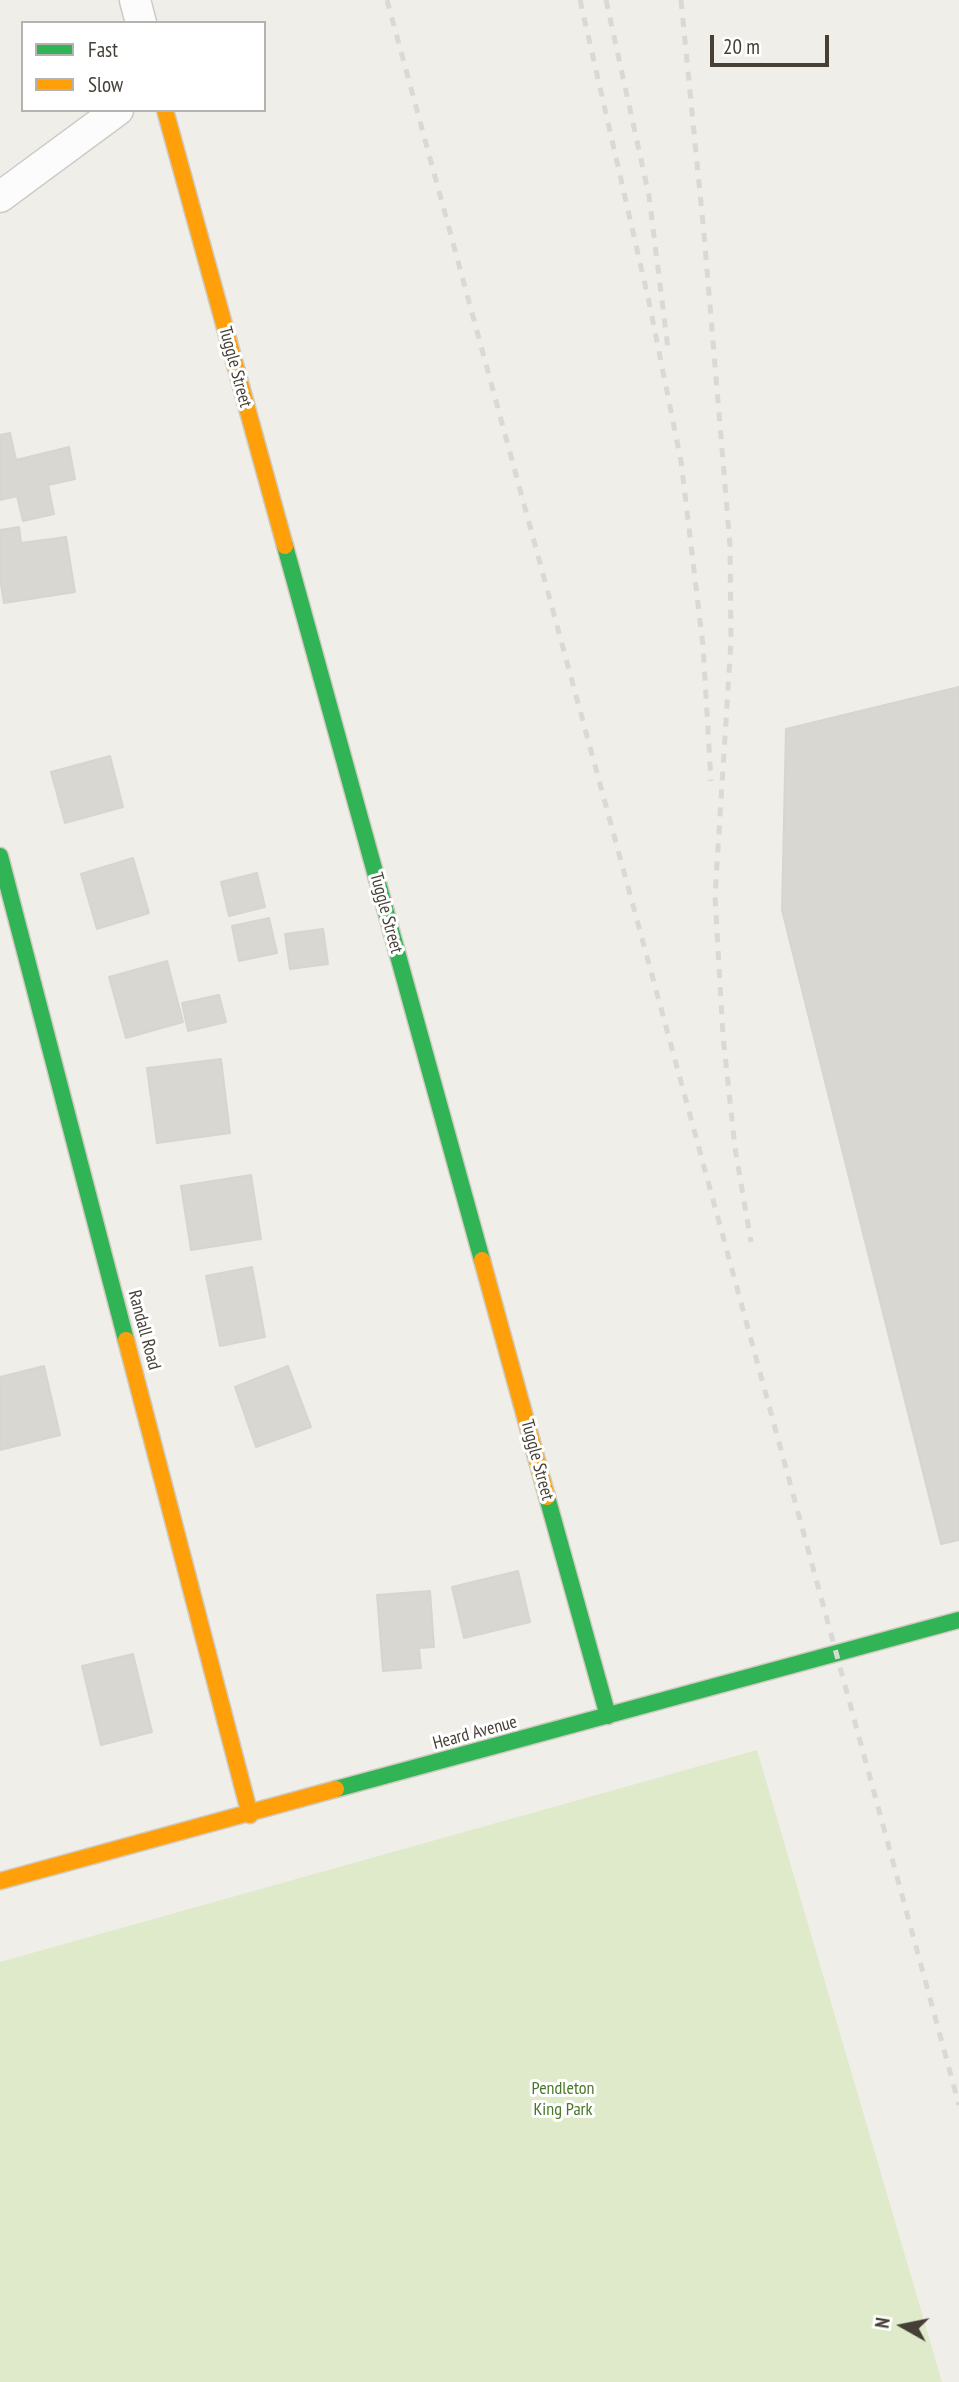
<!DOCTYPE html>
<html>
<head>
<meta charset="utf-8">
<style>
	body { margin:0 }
	#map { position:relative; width:959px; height:2382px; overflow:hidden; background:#f0eee9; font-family:"PT Sans Narrow",sans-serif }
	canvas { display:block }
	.legend { position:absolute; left:21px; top:21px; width:245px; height:91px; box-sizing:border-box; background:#fff; border:2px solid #b5b2af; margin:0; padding:9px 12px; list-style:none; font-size:21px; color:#463f36 }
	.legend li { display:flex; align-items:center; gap:14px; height:35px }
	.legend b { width:35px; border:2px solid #b5b2af }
	.north { position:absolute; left:868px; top:2291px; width:70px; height:70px; -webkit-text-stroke:5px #fff; paint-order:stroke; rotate:279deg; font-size:19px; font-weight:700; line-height:28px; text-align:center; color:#463f36 }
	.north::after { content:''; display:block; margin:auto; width:24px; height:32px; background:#463f36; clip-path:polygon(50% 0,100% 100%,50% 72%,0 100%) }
	.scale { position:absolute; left:710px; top:35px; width:119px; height:32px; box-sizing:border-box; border:4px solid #463f36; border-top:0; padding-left:9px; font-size:21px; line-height:24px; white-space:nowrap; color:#463f36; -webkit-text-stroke:5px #fff; paint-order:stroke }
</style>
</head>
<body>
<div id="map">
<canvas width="959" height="2382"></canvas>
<ul class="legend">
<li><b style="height:9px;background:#30b455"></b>Fast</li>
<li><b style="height:9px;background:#ff9f0a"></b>Slow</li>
</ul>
<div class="north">N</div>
<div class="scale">20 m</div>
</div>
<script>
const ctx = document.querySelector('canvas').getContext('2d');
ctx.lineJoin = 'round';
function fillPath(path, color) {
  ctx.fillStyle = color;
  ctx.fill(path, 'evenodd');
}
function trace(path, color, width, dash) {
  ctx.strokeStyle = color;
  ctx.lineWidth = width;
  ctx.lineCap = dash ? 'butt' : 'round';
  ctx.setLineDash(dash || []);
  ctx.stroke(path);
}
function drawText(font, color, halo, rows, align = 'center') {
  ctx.font = font + ' "PT Sans Narrow",sans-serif';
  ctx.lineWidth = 6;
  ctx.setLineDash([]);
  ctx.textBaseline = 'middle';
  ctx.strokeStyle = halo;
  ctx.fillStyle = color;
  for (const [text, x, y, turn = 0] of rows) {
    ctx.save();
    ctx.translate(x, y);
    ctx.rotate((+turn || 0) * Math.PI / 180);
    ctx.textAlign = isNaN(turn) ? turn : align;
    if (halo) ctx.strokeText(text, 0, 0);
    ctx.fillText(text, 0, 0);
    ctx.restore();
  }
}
const green = new Path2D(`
	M757,1750L942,2382H0V1962Z`);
const building = new Path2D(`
	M10,433L16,460L69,447L75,479L48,485L54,514L23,521L17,496L0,500V435Z
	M19,527L21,543L66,537L75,592L4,603L0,578V530Z
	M959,687V1540L941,1544L782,910L786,729Z
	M110,756L123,807L65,823L51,772Z
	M133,858L149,913L97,929L81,874Z
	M257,873L265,907L229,916L221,882Z
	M269,918L277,953L239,961L232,926Z
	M323,929L328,964L290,969L285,934Z
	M167,961L183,1022L126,1038L109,977Z
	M219,995L226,1022L188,1031L182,1003Z
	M221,1059L230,1133L157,1143L147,1068Z
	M251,1175L261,1239L191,1250L181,1186Z
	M252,1267L265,1337L220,1346L206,1276Z
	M44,1366L60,1435L0,1450V1377Z
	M288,1366L311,1427L256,1447L235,1387Z
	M518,1571L530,1622L464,1638L452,1587Z
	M430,1591L434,1647L419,1648L421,1668L383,1671L377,1595Z
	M133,1654L152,1732L101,1745L82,1666Z`);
const street = new Path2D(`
	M135,0L141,23
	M0,197L118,110`);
const fast = new Path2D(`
	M285,546L482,1260
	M0,856L126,1340
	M547,1497L608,1716
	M336,1789L959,1620`);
const slow = new Path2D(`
	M165,110L285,546
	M482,1260L547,1497
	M126,1340L250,1815
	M0,1881L336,1789`);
const rail = new Path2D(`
	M387,0L959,2105
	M580,0L649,302L681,461L703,646L711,781
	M606,0L649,196L668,349
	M681,0L704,234L730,545L731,641L715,896L723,1036L735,1148L751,1242`);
const streetNames = [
	["Tuggle Street",235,367,75],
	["Tuggle Street",386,913,75],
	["Randall Road",144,1330,75],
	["Tuggle Street",537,1460,75],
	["Heard Avenue",475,1733,-15]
];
const parkNames = [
	["Pendleton",563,2089],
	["King Park",563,2110]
];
fillPath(green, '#deeac9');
fillPath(building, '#d9d7d2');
trace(building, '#d8d5cf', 2);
trace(street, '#cecbc7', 33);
trace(fast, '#d0cbc0', 19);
trace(slow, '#d0cbc0', 19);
trace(street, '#fdfcfc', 30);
trace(fast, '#30b455', 16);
trace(slow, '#ff9f0a', 16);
trace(rail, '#d9d9d8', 5, [9, 9]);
drawText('18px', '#463f36', '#fff', streetNames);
drawText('18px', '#497729', '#fff', parkNames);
</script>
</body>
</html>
